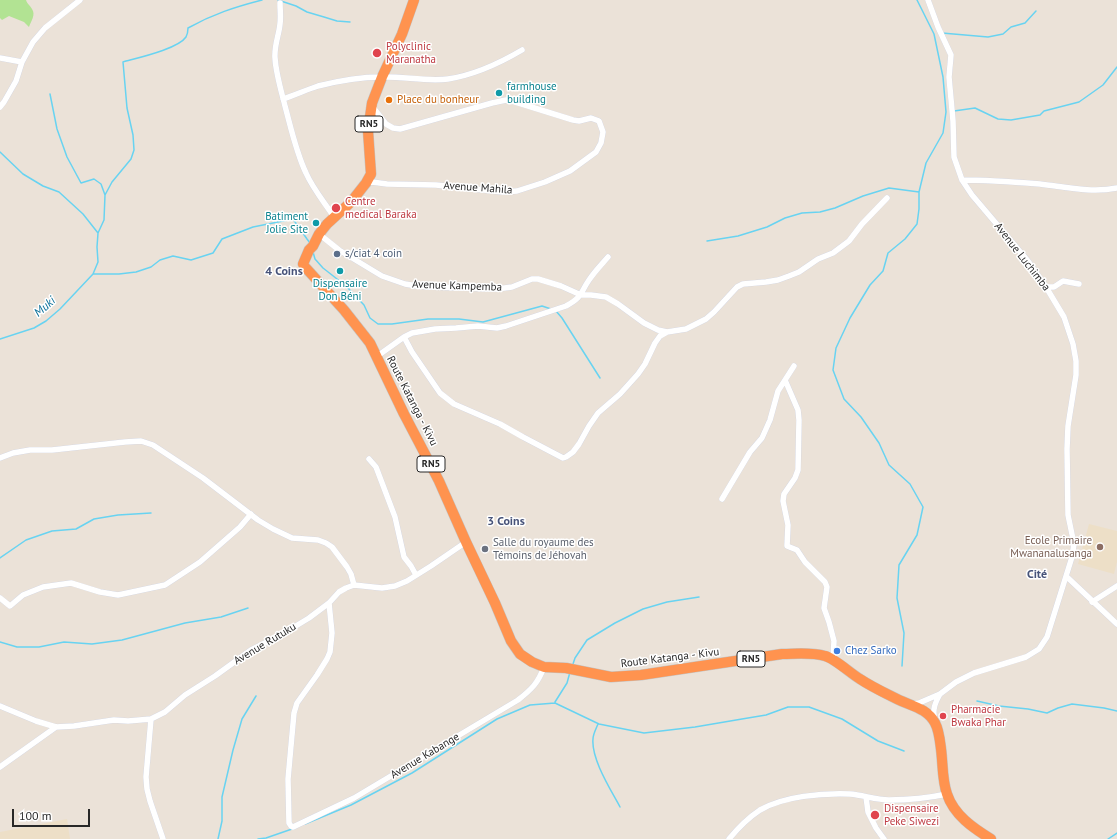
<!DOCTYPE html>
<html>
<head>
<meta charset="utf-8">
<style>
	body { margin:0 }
	#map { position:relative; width:1117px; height:839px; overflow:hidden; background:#ebe2d8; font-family:"PT Sans",sans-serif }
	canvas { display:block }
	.scale { position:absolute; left:12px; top:809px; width:78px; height:18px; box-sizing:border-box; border:2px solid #282828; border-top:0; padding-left:5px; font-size:12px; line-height:14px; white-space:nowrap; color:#282828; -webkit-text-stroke:3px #fff; paint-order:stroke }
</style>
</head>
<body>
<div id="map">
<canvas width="1117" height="839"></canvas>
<div class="scale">100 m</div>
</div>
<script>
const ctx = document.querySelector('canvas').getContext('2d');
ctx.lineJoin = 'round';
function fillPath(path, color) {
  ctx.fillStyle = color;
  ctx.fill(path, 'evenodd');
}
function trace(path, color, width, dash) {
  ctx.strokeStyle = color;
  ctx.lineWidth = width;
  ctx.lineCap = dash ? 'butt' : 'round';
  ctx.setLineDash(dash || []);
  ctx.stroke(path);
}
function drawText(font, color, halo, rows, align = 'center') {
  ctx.font = font + ' "PT Sans",sans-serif';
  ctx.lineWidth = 3;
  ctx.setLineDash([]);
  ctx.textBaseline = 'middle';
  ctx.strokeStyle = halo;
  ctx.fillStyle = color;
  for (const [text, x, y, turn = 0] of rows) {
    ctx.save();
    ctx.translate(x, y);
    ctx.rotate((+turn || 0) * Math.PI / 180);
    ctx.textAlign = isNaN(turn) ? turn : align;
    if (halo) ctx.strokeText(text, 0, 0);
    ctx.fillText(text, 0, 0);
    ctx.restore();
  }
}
const education = new Path2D(`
	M1089,524L1117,531V562L1114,574L1078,564Z
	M67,819L70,839H0V832Z`);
const green = new Path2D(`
	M0,0H26C27,4 30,5 32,9C36,15 31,21 29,27L24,22L9,16L2,20L0,18Z`);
const stream = new Path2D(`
	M278,0L296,6L307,12L324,17L337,21L350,22
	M942,33L988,37L1003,34L1011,27L1025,23L1036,11
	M50,94L57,129L67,157L81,183L94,179L101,184L105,195
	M954,111L975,108L998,119L1011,120L1040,115L1044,111L1079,102L1103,85L1117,67
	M0,152L23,174L43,186L59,192L83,214L98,233
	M707,241L738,236L767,227L785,218L802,213L820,212L835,208L863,196L889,188L919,192
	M313,252L315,259L323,268L346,286L364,305L370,318L378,324H392L428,319H459L483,322L542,306L551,309
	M93,274H119L136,272L151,267L160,260L173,256L191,260L213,253L222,239L253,227L293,219L307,239L310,243
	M556,311L562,318L600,378
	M0,339L34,328L46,321L60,309L93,274L98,262L97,247L98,233L104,220L105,195L112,182L131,159L134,150L133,135L127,108L123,62C137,58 178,49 186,37C187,35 188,31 188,28C213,14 235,7 262,0
	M0,558L26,540L52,531L76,529L94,519L118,515L151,513
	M0,642L17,647H39L64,642L92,644L122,640L185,623L221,617L248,608
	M573,664L575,658L587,640L615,623L643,609L667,602L699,597
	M902,666L904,633L897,598L899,565L917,535L923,507L910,484L889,465L879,443L861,417L844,399L833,370L836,348L850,318L870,285L883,271L888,253L905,239L917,224L919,209V192L926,163L943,133L946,112L943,77L934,34L917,0
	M977,701L999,706L1028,709L1047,713L1058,708L1072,704L1104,708L1117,711
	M555,702L567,683L570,672
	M598,724C596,729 593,734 593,739C591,759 611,790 620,807
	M305,824L351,805L412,773L497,719L530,705L555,703L599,724L644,733L695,727L742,719L766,715L788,707H809L842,719L878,741L904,751
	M218,839L222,821V797L233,750L242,719L256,696
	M258,839L266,838L292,829
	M1108,839L1117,833`);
const street = new Path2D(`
	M280,3C280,10 281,17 280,24C279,35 274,46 275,58C276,74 281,90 285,106C291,128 296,152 306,173C313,189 325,203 334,217
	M0,58L22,62
	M283,99C295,95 306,90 318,86C338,81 360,77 381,77C403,76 426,82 448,79C474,75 500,63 522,50
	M0,107L4,102L16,81L22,62L33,42L45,28L80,0
	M962,180C988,180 1014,182 1040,184C1066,187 1091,193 1117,188
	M366,183L372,182L387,184L436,185L503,192L517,191L545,182L570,171L596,152L601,143L603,132L599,121L591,118L579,121L573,120L512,101L506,100L492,103L400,129L393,128L386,124L372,106
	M319,234L339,250L372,270L382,276L405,284L417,286L433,287L497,289L512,287L532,279H538L561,286L581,295H591L606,297L618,304L644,323L658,330L667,332
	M1046,287H1054L1063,281L1079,284
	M404,337L412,352L440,393L454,404L500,424L523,437L563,458L566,457L573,452L579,444L589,426L598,413L620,394L638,374L645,364L655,343L660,336L667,332L686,329L706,319L714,312L737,287L743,284L766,282L778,280L789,276L799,272L818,259L833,253L849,241L862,224L887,198
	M376,357L404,337L412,333L435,329L456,328L478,326L497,328L506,326L566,306C583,297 580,293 589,280C595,271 602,264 608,257
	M785,380L798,410L799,420L798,470L795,478L784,494L783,501L788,525L787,546L797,550L805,562L825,582L827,587L824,608L829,622L834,641L833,659
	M0,458L13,453L30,450H52L125,442L141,441L153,445L203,478L258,520L273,529L292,538L318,540L326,543L332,547L347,567L351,574L354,585
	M369,459L376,467L395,517L404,557L411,566L416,575
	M722,499L750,452L762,438L770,420L778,391L794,366
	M1067,577L1117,624
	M0,598L10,606L23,595L43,587L71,583L100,592L118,595L165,585L200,562L240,527L251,514
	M1092,602L1117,586
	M329,603L332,633L330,652L327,659L317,675L297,703L294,713L288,779L289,823L291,826L293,827L354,798L518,700C532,689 538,683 544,667
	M912,704L919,703L940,694L956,682L974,673L1026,657L1039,649L1047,637L1072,557L1074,544L1068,515L1067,449L1068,426L1076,375V361L1073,344L1064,317L1046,287L1028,261L972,195L962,180L954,157L953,121L949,77L951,55L938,27L928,0
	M0,706L36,721L56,727L74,726L114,720L128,721L151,719L165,712L185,695L215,676L251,650L281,635L309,618L329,603L339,592L346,588L354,585L382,588L395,586L407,581L431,566L466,542
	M151,719L146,777L147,789L150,801L163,839
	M935,720C932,710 935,703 940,694
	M0,767L56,727
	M866,797L868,812L876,828L884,839
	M729,839C738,828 748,818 760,810C784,796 822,793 850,794C863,795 876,800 889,800C909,800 928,798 947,794`);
const highway = new Path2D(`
	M414,0L402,34L382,77L372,103L368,131L371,174L366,183L351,202L327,224L319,234L313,246L309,250L303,264L305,267L344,310L370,343L404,414L426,456L439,481L466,542L495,603L511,641L520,654L532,662L544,667L566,668L611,677L641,675L782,654C796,654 811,652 825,656C834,658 850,673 860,679C872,687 885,693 897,699C911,706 927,708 935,723C939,730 940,741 941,749C943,764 942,780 947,794C954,815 973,828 991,839`);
const markers = [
	[377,53,5,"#e0444e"],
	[499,93,4,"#0f9aa8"],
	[389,100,4,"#e8710a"],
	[336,208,5,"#e0444e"],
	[316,223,4,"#0f9aa8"],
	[337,254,4,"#5c6f8a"],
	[340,271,4,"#0f9aa8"],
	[1100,547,4,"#8d6e63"],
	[485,549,4,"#6b7280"],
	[837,651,4,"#3f7fe0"],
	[943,716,4,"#e0444e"],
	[875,815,5,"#e0444e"]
];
const shields = [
	[369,124,28],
	[431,464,28],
	[751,659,28]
];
const shieldNames = [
	["RN5",369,124],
	["RN5",431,464],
	["RN5",751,659]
];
const healthNames = [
	["Polyclinic",386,47],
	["Maranatha",386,60],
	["Centre",345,202],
	["medical Baraka",345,215],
	["Pharmacie",951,710],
	["Bwaka Phar",951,723],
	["Dispensaire",884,809],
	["Peke Siwezi",884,822]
];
const cultureNames = [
	["farmhouse",507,87],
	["building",507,100],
	["Batiment",308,217,"right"],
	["Jolie Site",308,230,"right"],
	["Dispensaire",340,284,"center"],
	["Don Béni",340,297,"center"]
];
const foodNames = [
	["Place du bonheur",397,100]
];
const streetNames = [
	["Avenue Mahila",478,188,4],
	["Avenue Luchimba",1022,257,52],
	["Avenue Kampemba",457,286,2],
	["Route Katanga - Kivu",412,401,63],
	["Avenue Rutuku",265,644,-31],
	["Route Katanga - Kivu",670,658,-7],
	["Avenue Kabange",425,756,-31]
];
const serviceNames = [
	["s/ciat 4 coin",345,254]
];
const educationNames = [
	["Ecole Primaire",1092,541],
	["Mwananalusanga",1092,554]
];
const worshipNames = [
	["Salle du royaume des",493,543],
	["Témoins de Jéhovah",493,556]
];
const shopNames = [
	["Chez Sarko",845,651]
];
const neighbourhoodNames = [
	["4 Coins",284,272],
	["3 Coins",506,522],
	["Cité",1037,575]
];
const waterNames = [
	["Muki",45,307,-41]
];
fillPath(education, '#eddfc7');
fillPath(green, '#b2e393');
trace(stream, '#68d3f1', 1.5);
trace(street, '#ced2e1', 6);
trace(highway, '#c3c3c3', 11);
trace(street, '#fff', 5.5);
trace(highway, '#ff934f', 10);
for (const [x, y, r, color] of markers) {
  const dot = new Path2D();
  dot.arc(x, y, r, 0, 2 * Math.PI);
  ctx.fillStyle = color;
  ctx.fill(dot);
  trace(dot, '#fff', 1.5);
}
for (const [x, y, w] of shields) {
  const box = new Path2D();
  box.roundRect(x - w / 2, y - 8, w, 16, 3);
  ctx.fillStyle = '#fff';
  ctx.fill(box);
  trace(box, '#282828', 1);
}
drawText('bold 10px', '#282828', null, shieldNames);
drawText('11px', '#be3a42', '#fff', healthNames, 'left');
drawText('11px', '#0d838f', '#fff', cultureNames, 'left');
drawText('11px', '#c56008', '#fff', foodNames, 'left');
drawText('11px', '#282828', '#fff', streetNames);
drawText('11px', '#4e5e75', '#fff', serviceNames, 'left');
drawText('11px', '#785e54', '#fff', educationNames, 'right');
drawText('11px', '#5b616d', '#fff', worshipNames, 'left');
drawText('11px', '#366cbe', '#fff', shopNames, 'left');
drawText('bold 12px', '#475379', '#fff', neighbourhoodNames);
drawText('italic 12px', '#0a6f99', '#fff', waterNames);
</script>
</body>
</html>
